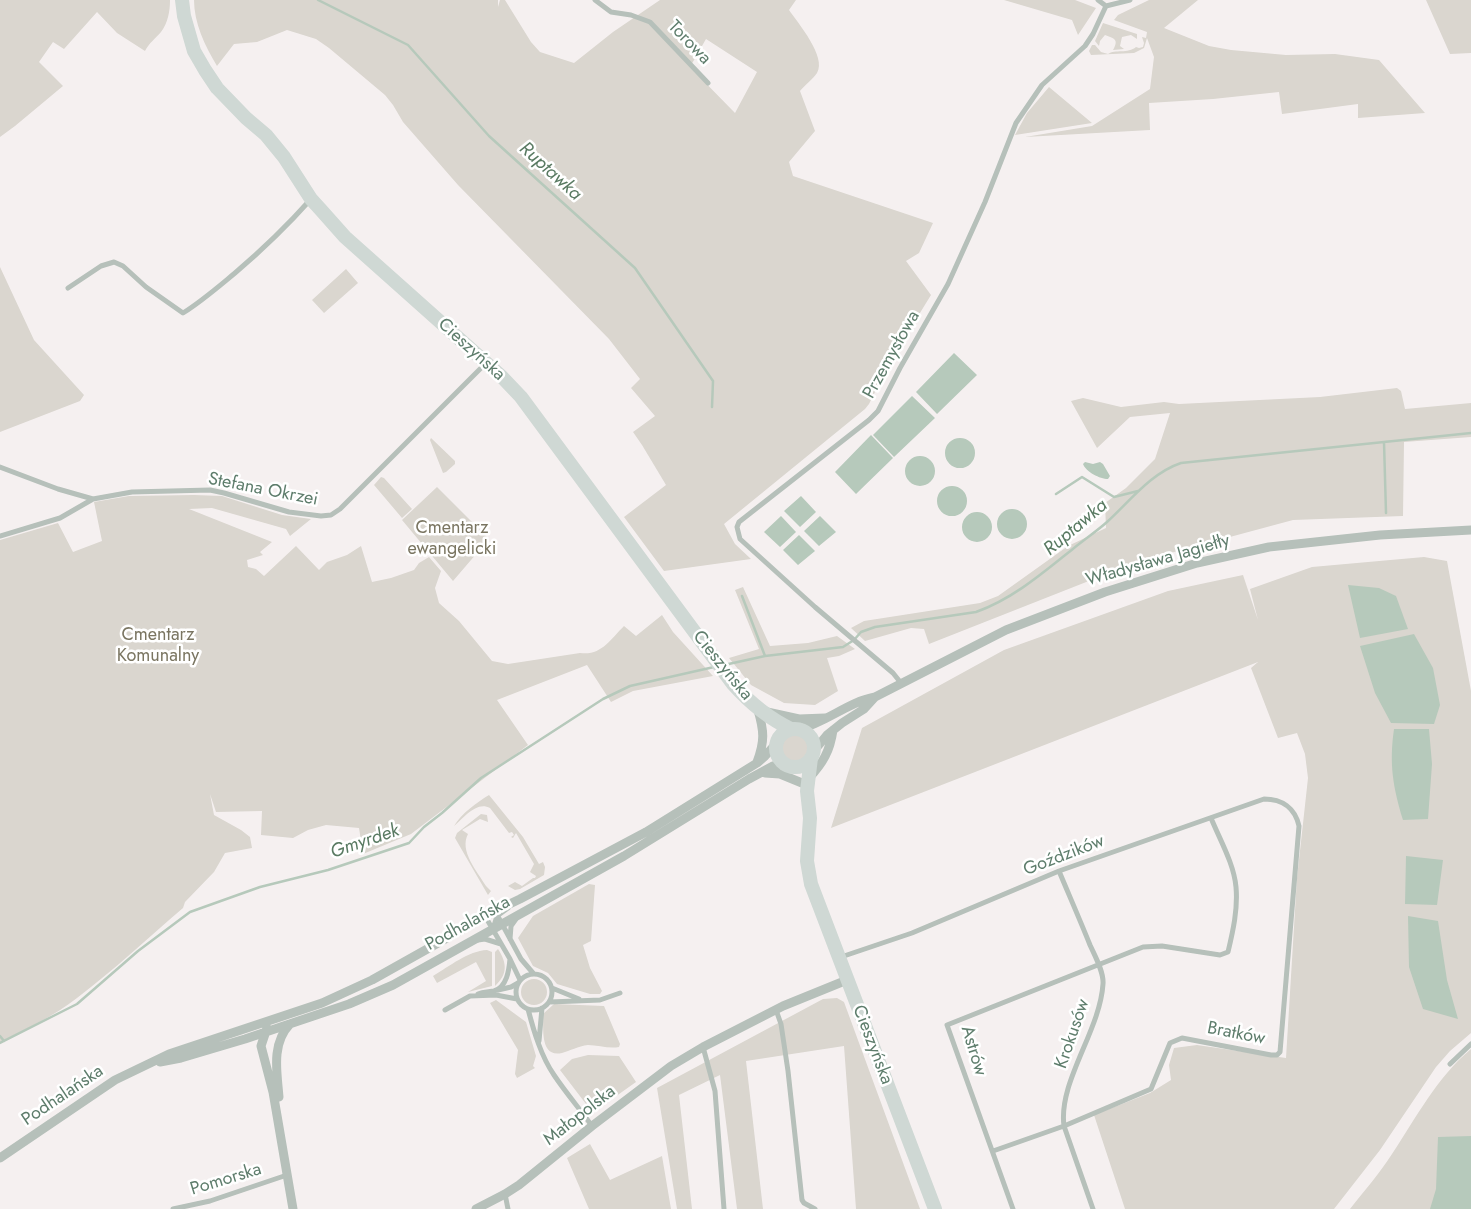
<!DOCTYPE html>
<html>
<head>
<meta charset="utf-8">
<style>
	body { margin:0 }
	canvas { display:block; background:#f5f0f0 }
</style>
</head>
<body>
<canvas width="1471" height="1209"></canvas>
<script>
const ctx = document.querySelector('canvas').getContext('2d');
ctx.lineJoin = 'round';
function fillPath(path, color) {
  ctx.fillStyle = color;
  ctx.fill(path, 'evenodd');
}
function trace(path, color, width, dash) {
  ctx.strokeStyle = color;
  ctx.lineWidth = width;
  ctx.lineCap = dash ? 'butt' : 'round';
  ctx.setLineDash(dash || []);
  ctx.stroke(path);
}
function drawText(font, color, halo, rows, align = 'center') {
  ctx.font = font + ' Jost,sans-serif';
  ctx.lineWidth = 5;
  ctx.setLineDash([]);
  ctx.textBaseline = 'middle';
  ctx.strokeStyle = halo;
  ctx.fillStyle = color;
  for (const [text, x, y, turn = 0] of rows) {
    ctx.save();
    ctx.translate(x, y);
    ctx.rotate((+turn || 0) * Math.PI / 180);
    ctx.textAlign = isNaN(turn) ? turn : align;
    if (halo) ctx.strokeText(text, 0, 0);
    ctx.fillText(text, 0, 0);
    ctx.restore();
  }
}
const green = new Path2D(`
	M0,0H170C170,11 168,23 161,32C155,39 149,43 145,51L117,33L97,12L64,49L53,42L39,62L63,86L15,126L0,137Z
	M194,0H498V7L500,0H505L531,42L540,52L574,63L613,32L660,0H796L789,10C798,23 827,57 817,73C813,79 805,85 800,91L815,131L789,162L793,176L933,223L919,253L906,261L931,295L891,360L869,404L865,409L724,524L735,544L751,559L664,571L624,517L666,485L642,445L633,432L655,416L631,388L640,379L609,339L458,185L403,122L393,105L385,95L329,48L316,39L287,30L257,42L234,44L217,66C205,46 194,23 194,0ZM706,39L757,72L735,113L690,67Z
	M1004,0H1075L1096,8L1078,35L1072,20Z
	M1149,0H1198L1164,28L1209,46L1231,50L1286,55L1335,54L1379,60L1425,113L1358,118V104L1282,114L1279,92L1213,99L1149,103L1150,130L1025,137L1092,126L1150,89L1154,57L1147,38L1144,48L1134,53L1091,55L1089,51L1092,45H1095L1101,52L1108,54C1115,49 1128,54 1136,47L1139,48L1143,47L1144,43L1142,37L1146,38L1147,32L1114,20L1118,15Z
	M1426,0H1471V53L1450,54Z
	M1103,23L1137,34V39L1131,35L1122,37L1120,46L1124,49L1113,50C1120,38 1112,38 1105,35L1100,41L1099,46L1095,41Z
	M1049,87L1092,123L1015,135L1027,113Z
	M0,267L34,340L84,395L80,401L0,432Z
	M346,269L358,283L324,313L312,300Z
	M1397,388L1401,391L1405,409L1471,403V437L1404,442L1403,516L1293,520L1137,562L929,644L924,629L911,628L865,641L851,628L864,621L877,619L980,603L998,596L1068,546L1106,528L1105,503L1126,488L1155,459L1170,413L1130,417L1097,448L1071,401L1083,398L1121,407L1164,402L1179,404L1320,397Z
	M431,438L455,461V464L446,472L443,473L430,440Z
	M381,477L384,478L412,509L402,518L374,485Z
	M437,487L489,539L453,581L402,520Z
	M194,495L222,496L282,515L311,519L290,536L286,529L212,508L189,509L272,542L260,552L263,555L247,560L248,567L256,569L264,576L296,546L319,570L327,562L347,555L361,546L372,582L391,578L414,570L419,563L429,557L441,571L435,588L439,603L459,621L492,661L508,664L580,653C601,656 610,640 624,626L636,636L662,615L673,632L713,676L633,691L611,702L587,665L497,700L528,745L411,834L363,854L359,828L326,825L308,830L293,838L261,835L262,811L216,812L210,794L214,815L241,830L250,837L252,848L225,853L214,872L185,902L183,908C148,938 114,970 77,998C54,1016 26,1029 0,1042V540L58,523L73,552L102,541L94,502L129,496Z
	M1424,557L1447,561L1471,691V1033L1450,1051L1436,1067L1380,1150L1334,1209H1125L1094,1115L1150,1093L1171,1080L1169,1065L1174,1048L1197,1045L1286,1058L1297,878L1308,778L1305,754L1297,733L1278,738L1251,668L1258,662L831,828L862,728L1004,650L1168,591L1243,575L1258,620L1250,589L1312,567Z
	M743,587L770,646L808,643L837,636L855,649L839,656L827,658L838,691L815,705L784,703L751,685L729,658L759,649L735,590Z
	M781 747a14 14 0 1 1 28 0a14 14 0 1 1-28 0Z
	M489,795L523,837L539,864L543,862L545,867L544,875L520,889L515,890L508,886L515,882L522,886L533,878H535L536,876L530,872L534,864L516,833L513,838L511,837L514,835L512,832L509,833L490,808C476,801 464,818 454,826C462,813 476,803 489,795Z
	M481,814L487,815L488,822L480,819L462,830L468,834C459,851 477,871 486,886L491,891L488,895L455,838L457,833Z
	M589,884L595,885L591,941L583,945L590,968L602,991L600,994H590L557,984L548,973L533,966L518,938L533,916Z
	M498,949C507,963 508,974 495,986V952Z
	M487,950L492,952V986L468,992L486,981L476,962L437,983L433,976C450,966 468,951 487,950Z
	M521 992a13 13 0 1 1 26 0a13 13 0 1 1-26 0Z
	M837,998L844,1002L920,1209H856L844,1046L746,1061L763,1209H737L720,1075L679,1095L692,1209H677L657,1088L823,999Z
	M496,1000L526,1022L536,1056L533,1066L535,1068L517,1078L515,1074L518,1050L490,1003Z
	M554,1004L604,1006L620,1044L619,1047C609,1049 598,1045 588,1045C578,1046 570,1051 562,1053C539,1058 544,1027 543,1014Z
	M1471,1049V1209H1350C1364,1191 1380,1173 1392,1154C1416,1118 1437,1077 1471,1049Z
	M588,1055L619,1056L636,1082L598,1109L586,1104L560,1070L572,1059Z
	M590,1144L610,1180L662,1156L671,1209H589L567,1158Z`);
const water = new Path2D(`
	M954,353L977,375L937,414L916,392Z
	M912,396L935,418L894,457L873,435Z
	M871,435L893,458L856,494L835,472Z
	M945 453a15 15 0 1 1 30 0a15 15 0 1 1-30 0Z
	M905 471a15 15 0 1 1 30 0a15 15 0 1 1-30 0Z
	M1085,462L1093,464L1100,462L1103,464L1110,476L1108,479C1100,479 1086,472 1083,464Z
	M937 501a15 15 0 1 1 30 0a15 15 0 1 1-30 0Z
	M801,496L816,512L800,527L784,511Z
	M997 524a15 15 0 1 1 30 0a15 15 0 1 1-30 0Z
	M962 527a15 15 0 1 1 30 0a15 15 0 1 1-30 0Z
	M781,516L796,532L780,547L764,532Z
	M820,516L836,532L819,546L804,531Z
	M799,535L815,551L798,565L783,550Z
	M1348,585L1379,588L1396,596L1408,629L1360,638Z
	M1414,634L1433,668L1440,705L1434,724L1391,723L1375,693L1360,646Z
	M1394,729H1429L1432,764L1428,819L1403,820C1393,787 1389,764 1394,729Z
	M1406,856L1443,860L1437,905L1405,904Z
	M1408,916L1438,921L1447,980L1458,1019L1423,1009L1409,967Z
	M1471,1136V1209H1430L1436,1189L1438,1137Z`);
const stream = new Path2D(`
	M318,0L408,45L489,136L635,268L713,381L712,407
	M1384,442L1386,513
	M1056,494L1082,477L1114,497L1138,491
	M742,596L765,656
	M724,665L765,656L843,647L854,640L861,632L875,627L976,612C1013,599 1044,572 1074,548C1085,539 1097,531 1107,522C1130,501 1151,473 1181,463L1471,433
	M0,1036L4,1041
	M0,1043L77,1004L138,951L190,912L260,887L328,870L409,843L424,827L442,813L481,778L603,699L630,686L714,667`);
const minor = new Path2D(`
	M595,0L611,12L631,15L650,22L708,83
	M1098,0L1106,6
	M68,288L101,266L114,262L123,266L146,287L183,313C202,301 218,287 235,273C262,250 287,226 311,199
	M0,467L58,489L93,499L132,492L210,490L224,493L289,512L321,516L331,515L340,509L485,364
	M0,536L60,518L93,499
	M901,683L893,673L815,607L740,539L737,527L739,522L869,420L878,411L900,368L948,284L985,202L1016,123L1042,85L1085,46L1093,34L1106,6L1130,0
	M1059,871C1069,895 1080,920 1090,945C1095,956 1104,972 1103,984C1100,1031 1058,1082 1064,1126L1093,1209
	M495,911L521,959L533,973
	M485,916L510,959L520,980
	M493,929L497,916L508,908
	M510,939L511,926L516,919
	M478,940L485,939L501,944
	M841,957L912,933L1059,871L1264,799C1282,799 1295,808 1299,826L1280,1052L1277,1055H1271L1182,1038L1170,1043L1151,1089L1064,1126L993,1151
	M516 992a18 18 0 1 1 36 0a18 18 0 1 1-36 0Z
	M552,988L579,999
	M498,990L511,987L518,983
	M478,994C483,992 489,992 494,991C507,987 509,970 510,959
	M550,1002L600,1000L620,993
	M528,1009C534,1032 541,1056 554,1075C566,1093 580,1109 592,1126
	M445,1010L470,996L496,995L517,999
	M776,1010L781,1024L788,1071L802,1200L804,1203L815,1209
	M539,1041L542,1008
	M703,1047L715,1091L724,1209
	M1450,1064L1471,1044
	M505,1194L508,1209
	M173,1209L210,1201L287,1175
	M1013,1209L947,1025L1143,947L1162,946L1220,955L1228,952C1233,931 1238,909 1236,887C1234,864 1220,840 1211,818`);
const tertiary = new Path2D(`
	M800,729C827,722 848,702 875,697L1006,630L1105,592L1197,563L1269,547L1380,535L1471,530
	M813,752L827,735L842,723L864,709L875,697
	M757,762C765,741 764,731 758,710L799,719L825,718
	M765,773L780,774L802,783
	M809,778C823,763 830,751 833,730
	M267,1028L261,1046L273,1092L293,1209
	M160,1062L181,1058L245,1039L349,1004L393,985L624,856L749,779L773,766L785,764
	M279,1097C277,1072 271,1044 290,1024
	M0,1158L115,1080L169,1054L322,1003L372,980L495,911L520,899L646,832L757,763L765,756L775,745
	M476,1209L505,1194L519,1185L592,1126L671,1066L703,1047L783,1006L847,980`);
const secondary = new Path2D(`
	M182,0L184,16L194,51L205,70L217,88L246,118L266,135L284,157L311,199L321,210L345,237L502,377L521,397L733,684C750,703 768,718 791,729
	M776 748a19 19 0 1 1 38 0a19 19 0 1 1-38 0Z
	M811,758L807,791L810,818L807,861L811,884L935,1209`);
const streetNames = [
	["Torowa",689,43,46],
	["Cieszyńska",471,350,42],
	["Przemysłowa",892,355,-61],
	["Stefana Okrzei",263,490,11],
	["Władysława Jagiełły",1158,561,-16],
	["Cieszyńska",722,666,51],
	["Goździków",1064,856,-21],
	["Podhalańska",468,924,-29],
	["Krokusów",1073,1034,-71],
	["Bratków",1236,1034,11],
	["Cieszyńska",872,1045,69],
	["Astrów",973,1051,73],
	["Podhalańska",63,1096,-34],
	["Małopolska",580,1116,-38],
	["Pomorska",226,1180,-17]
];
const parkNames = [
	["Cmentarz",452,529],
	["ewangelicki",452,550],
	["Cmentarz",158,636],
	["Komunalny",158,657]
];
const waterNames = [
	["Ruptawka",550,172,42],
	["Ruptawka",1076,528,-40],
	["Gmyrdek",365,842,-19]
];
fillPath(green, '#dad6cf');
fillPath(water, '#b6c9bb');
trace(stream, '#b6c9bb', 2.5);
trace(minor, '#b6c0ba', 5);
trace(tertiary, '#b6c0ba', 9);
trace(secondary, '#cfd8d4', 14);
drawText('18px', '#5e7d6c', '#fff', streetNames);
drawText('18px', '#7a7561', '#fff', parkNames);
drawText('italic 19px', '#597a62', '#fff', waterNames);
</script>
</body>
</html>
